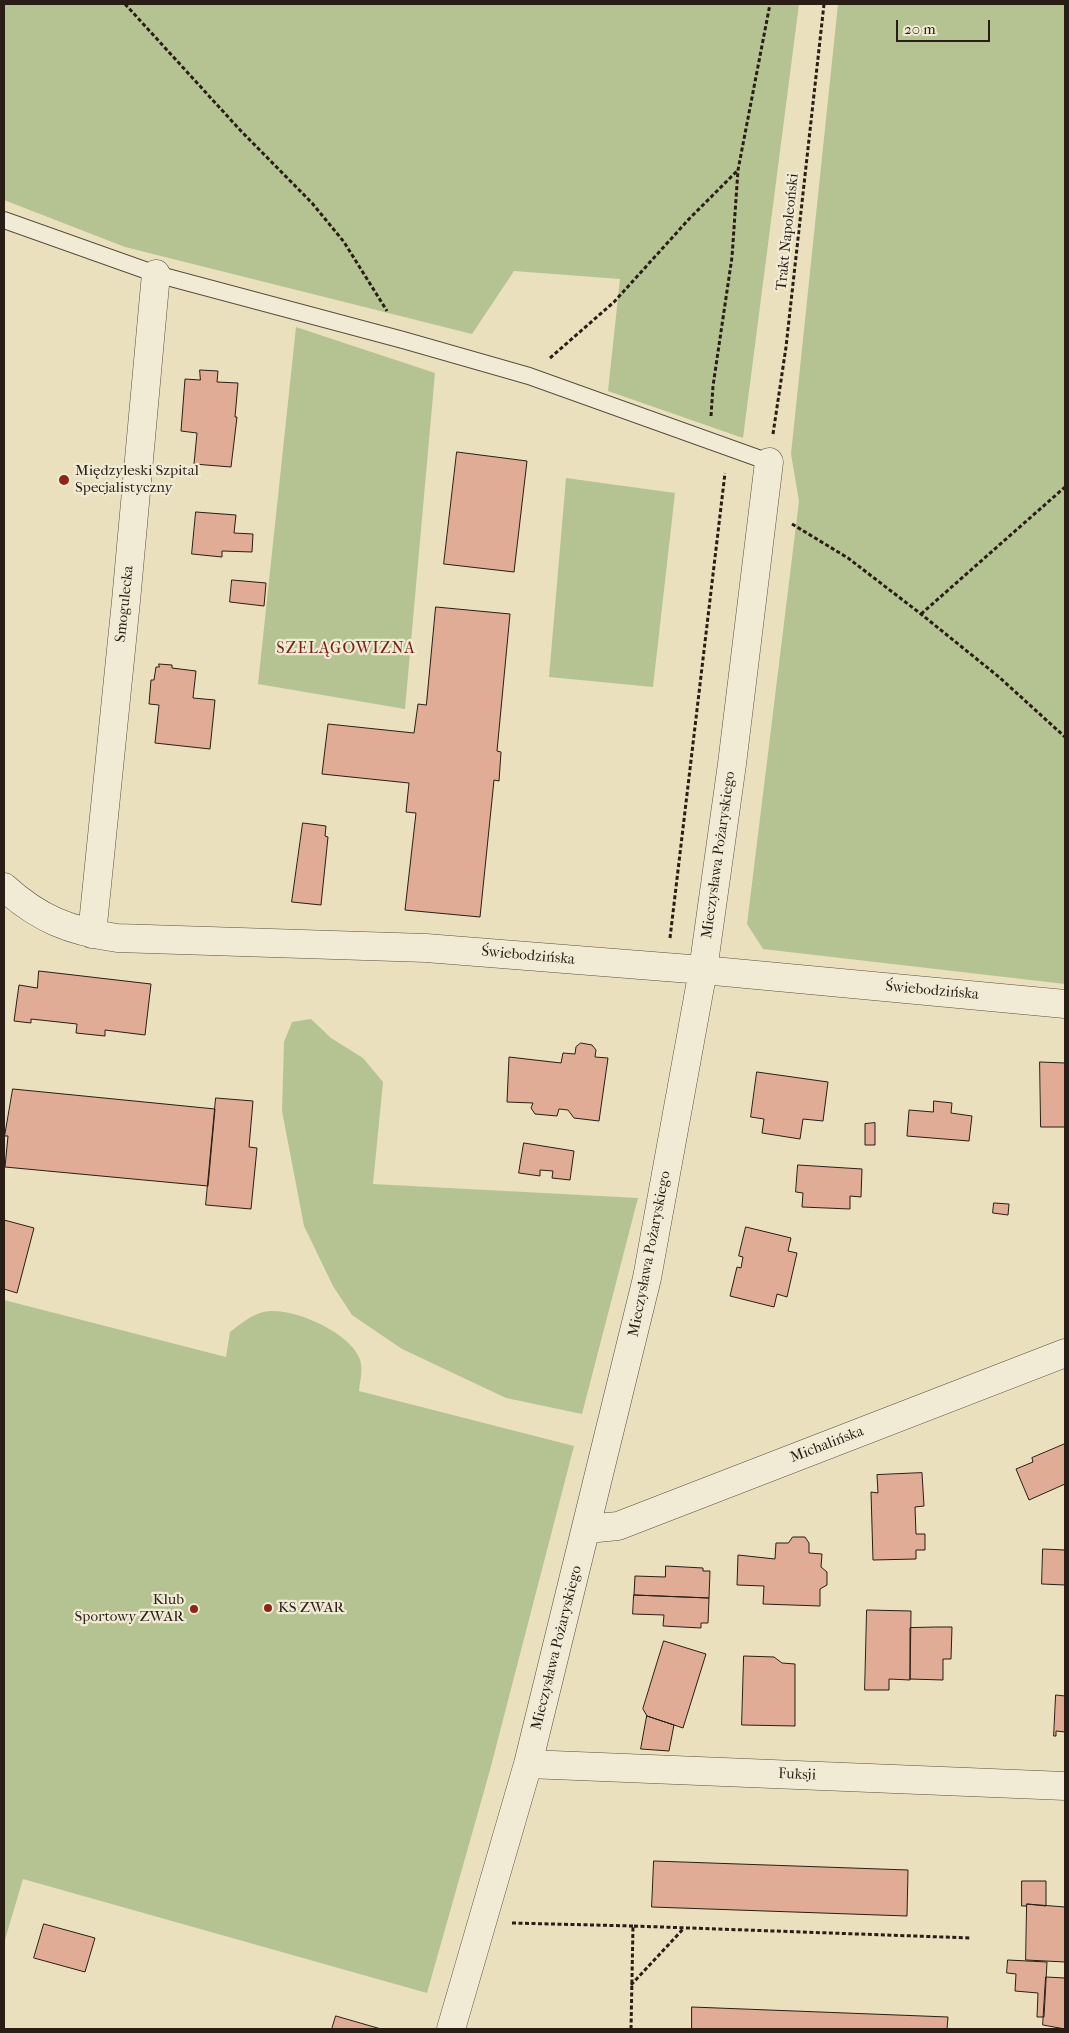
<!DOCTYPE html>
<html>
<head>
<meta charset="utf-8">
<style>
	body { margin:0 }
	#map { position:relative; width:1069px; height:2033px; overflow:hidden; background:#eae0be; font-family:"IM FELL French Canon",serif }
	canvas { display:block }
	.frame { position:absolute; inset:0; border:5px solid #291d15; pointer-events:none }
	.scale { position:absolute; left:896px; top:20px; width:94px; height:22px; box-sizing:border-box; border:2px solid #291d15; border-top:0; padding-left:6px; font-size:15px; line-height:18px; white-space:nowrap; color:#291d15; -webkit-text-stroke:4px #f1ebd5; paint-order:stroke }
</style>
</head>
<body>
<div id="map">
<canvas width="1069" height="2033"></canvas>
<div class="frame"></div>
<div class="scale">20 m</div>
</div>
<script>
const ctx = document.querySelector('canvas').getContext('2d');
ctx.lineJoin = 'round';
function fillPath(path, color) {
  ctx.fillStyle = color;
  ctx.fill(path, 'evenodd');
}
function trace(path, color, width, dash) {
  ctx.strokeStyle = color;
  ctx.lineWidth = width;
  ctx.lineCap = dash ? 'butt' : 'round';
  ctx.setLineDash(dash || []);
  ctx.stroke(path);
}
function drawText(font, color, halo, rows, align = 'center') {
  ctx.font = font + ' "IM FELL French Canon",serif';
  ctx.lineWidth = 4.5;
  ctx.setLineDash([]);
  ctx.textBaseline = 'middle';
  ctx.strokeStyle = halo;
  ctx.fillStyle = color;
  for (const [text, x, y, turn = 0] of rows) {
    ctx.save();
    ctx.translate(x, y);
    ctx.rotate((+turn || 0) * Math.PI / 180);
    ctx.textAlign = isNaN(turn) ? turn : align;
    if (halo) ctx.strokeText(text, 0, 0);
    ctx.fillText(text, 0, 0);
    ctx.restore();
  }
}
const green = new Path2D(`
	M4,4H799L743,438L608,391L620,279L514,271L472,334L125,247L4,200Z
	M838,4H1065V984L763,949L747,924L799,501L791,454Z
	M296,327L435,373L405,709L258,684Z
	M566,478L675,493L653,687L549,677Z
	M311,1019L331,1038L363,1058L383,1082L373,1184L638,1198L582,1414L506,1398L402,1349L352,1315L333,1286L304,1226L282,1111L284,1042L292,1022Z
	M4,1300L226,1357L230,1332C242,1323 254,1312 270,1311C296,1309 348,1332 359,1357C364,1368 360,1380 359,1391L574,1446L490,1770L427,1993L23,1879L4,1943Z`);
const building = new Path2D(`
	M200,370L218,371L217,382L238,383L235,417H237L231,467L194,464L197,433L181,431L185,379L200,380Z
	M457,452L527,461L514,572L444,564Z
	M196,512L236,515L234,533L253,534L252,552L222,551V557L192,554Z
	M232,580L266,583L264,606L230,602Z
	M436,607L510,614L497,751L501,752L499,781L494,780L480,917L405,910L416,813L406,812L409,783L322,774L328,724L414,733L418,704L426,705Z
	M159,664L172,665V668L196,671L193,698L215,700L210,749L155,743L159,705L149,704L151,680H154L156,667H159Z
	M303,823L326,826L325,836L328,837L321,905L292,902Z
	M39,971L151,984L145,1035L105,1030V1036L76,1033L77,1024L31,1019V1023L14,1021L19,985L37,988Z
	M581,1043L592,1045L596,1050L595,1057L608,1058L599,1121L574,1118L568,1110L559,1109L557,1116L535,1114L531,1108L533,1103L507,1102L509,1057L561,1063L563,1053L575,1054L576,1047Z
	M1040,1062L1065,1063V1127H1041Z
	M757,1072L828,1082L823,1121L803,1119L800,1139L762,1133L764,1119L751,1117Z
	M13,1089L215,1109L208,1186L5,1167L8,1136H5Z
	M216,1098L253,1101L249,1147L257,1148L251,1209L206,1205Z
	M934,1101L952,1103L951,1113L972,1116L969,1141L907,1136L909,1110L933,1112Z
	M875,1123V1145H865V1124Z
	M524,1143L574,1151L570,1180L552,1178L553,1171L540,1170V1176L519,1173Z
	M798,1165L862,1169L861,1197L850,1196V1209L802,1207L803,1193L796,1192Z
	M994,1203L1009,1204L1008,1215L993,1213Z
	M4,1220L34,1228L17,1293L4,1289Z
	M746,1227L791,1238L788,1251L797,1253L787,1297L777,1294L774,1307L730,1296L737,1267L741,1268L743,1257L739,1256Z
	M1065,1444V1484L1029,1500L1016,1469L1033,1462L1032,1458Z
	M922,1473L924,1506L915,1507L916,1534H925V1550H916V1559L873,1560L871,1492L878,1493L877,1475Z
	M793,1537H805L809,1543V1553L822,1554L821,1567L827,1572V1585L820,1589V1606L763,1604L764,1586L737,1585L738,1555L775,1559L776,1543H788Z
	M1043,1549L1065,1550V1585L1042,1584Z
	M666,1566L703,1568V1571H710L709,1598L634,1595L635,1576L665,1577Z
	M634,1595L709,1598L708,1623H701V1628L663,1626L664,1615L633,1614Z
	M867,1610L911,1611L910,1680L889,1679V1690H865Z
	M936,1627H952L951,1659H943V1680L910,1679V1628Z
	M664,1641L706,1654L683,1728L647,1716L643,1709Z
	M744,1656L774,1657L782,1663L795,1664V1726L742,1725Z
	M1056,1695L1065,1696V1732L1056,1731V1736H1054Z
	M647,1716L674,1725L669,1751L641,1749Z
	M654,1861L908,1870L907,1916L652,1907Z
	M1022,1881H1046V1906L1027,1904L1026,1906H1022Z
	M1027,1904L1065,1907V1962L1026,1960Z
	M44,1924L95,1938L85,1972L34,1958Z
	M1008,1960L1047,1962L1044,2017H1037L1038,1993L1015,1991L1016,1974L1007,1973Z
	M1046,1977L1065,1978V2029L1043,2025Z
	M692,2007L948,2017L947,2029H692Z
	M336,2016L381,2029H332Z`);
const path = new Path2D(`
	M125,4L241,131L312,203L344,242L387,311
	M550,358L614,302L689,219L738,170
	M711,416L713,386L732,257L738,170L770,4
	M773,434L786,347L824,4
	M792,524L848,558L921,614L999,677L1065,737
	M921,614L1065,487
	M670,938L725,473
	M512,1923L633,1926
	M631,1985L684,1928
	M631,2029L633,1926L971,1938`);
const lane = new Path2D(`
	M4,220L156,274L403,340L529,376L769,462`);
const street = new Path2D(`
	M4,887C39,919 70,931 117,938L426,948L703,970L1065,1004
	M92,934L126,601L156,274
	M587,1529L618,1526L1065,1353
	M528,1764L1065,1786
	M451,2029L528,1764L647,1278L703,970L732,764L769,462`);
const markers = [
	[64,480,6,"#8f2418"],
	[268,1608,5,"#8f2418"],
	[194,1609,5,"#8f2418"]
];
const streetNames = [
	["Trakt Napoleoński",788,232,-84],
	["Smogulecka",125,604,-84],
	["Mieczysława Pożaryskiego",719,855,-82],
	["Świebodzińska",528,956,5],
	["Świebodzińska",932,991,5],
	["Mieczysława Pożaryskiego",650,1254,-79],
	["Michalińska",827,1445,-21],
	["Mieczysława Pożaryskiego",557,1648,-76],
	["Fuksji",797,1775,2]
];
const poiNames = [
	["Międzyleski Szpital",75,471],
	["Specjalistyczny",75,488],
	["Klub",184,1600,"right"],
	["Sportowy ZWAR",184,1617,"right"],
	["KS ZWAR",278,1608]
];
const neighbourhoodNames = [
	["SZELĄGOWIZNA",346,649]
];
fillPath(green, '#b5c393');
fillPath(building, '#e0ac95');
trace(building, '#291d15', 1);
trace(lane, '#594e3f', 18);
trace(street, '#594e3f', 29);
trace(path, '#291d15', 3, [4, 2.5]);
trace(lane, '#f1ebd5', 16);
trace(street, '#f1ebd5', 28);
for (const [x, y, r, color] of markers) {
  const dot = new Path2D();
  dot.arc(x, y, r, 0, 2 * Math.PI);
  ctx.fillStyle = color;
  ctx.fill(dot);
  trace(dot, '#f1ebd5', 2);
}
drawText('15px', '#291d15', '#f1ebd5', streetNames);
drawText('15px', '#291d15', '#f1ebd5', poiNames, 'left');
ctx.letterSpacing = '1px';
drawText('16px', '#7a1f14', '#f1ebd5', neighbourhoodNames);
ctx.letterSpacing = '0px';
</script>
</body>
</html>
